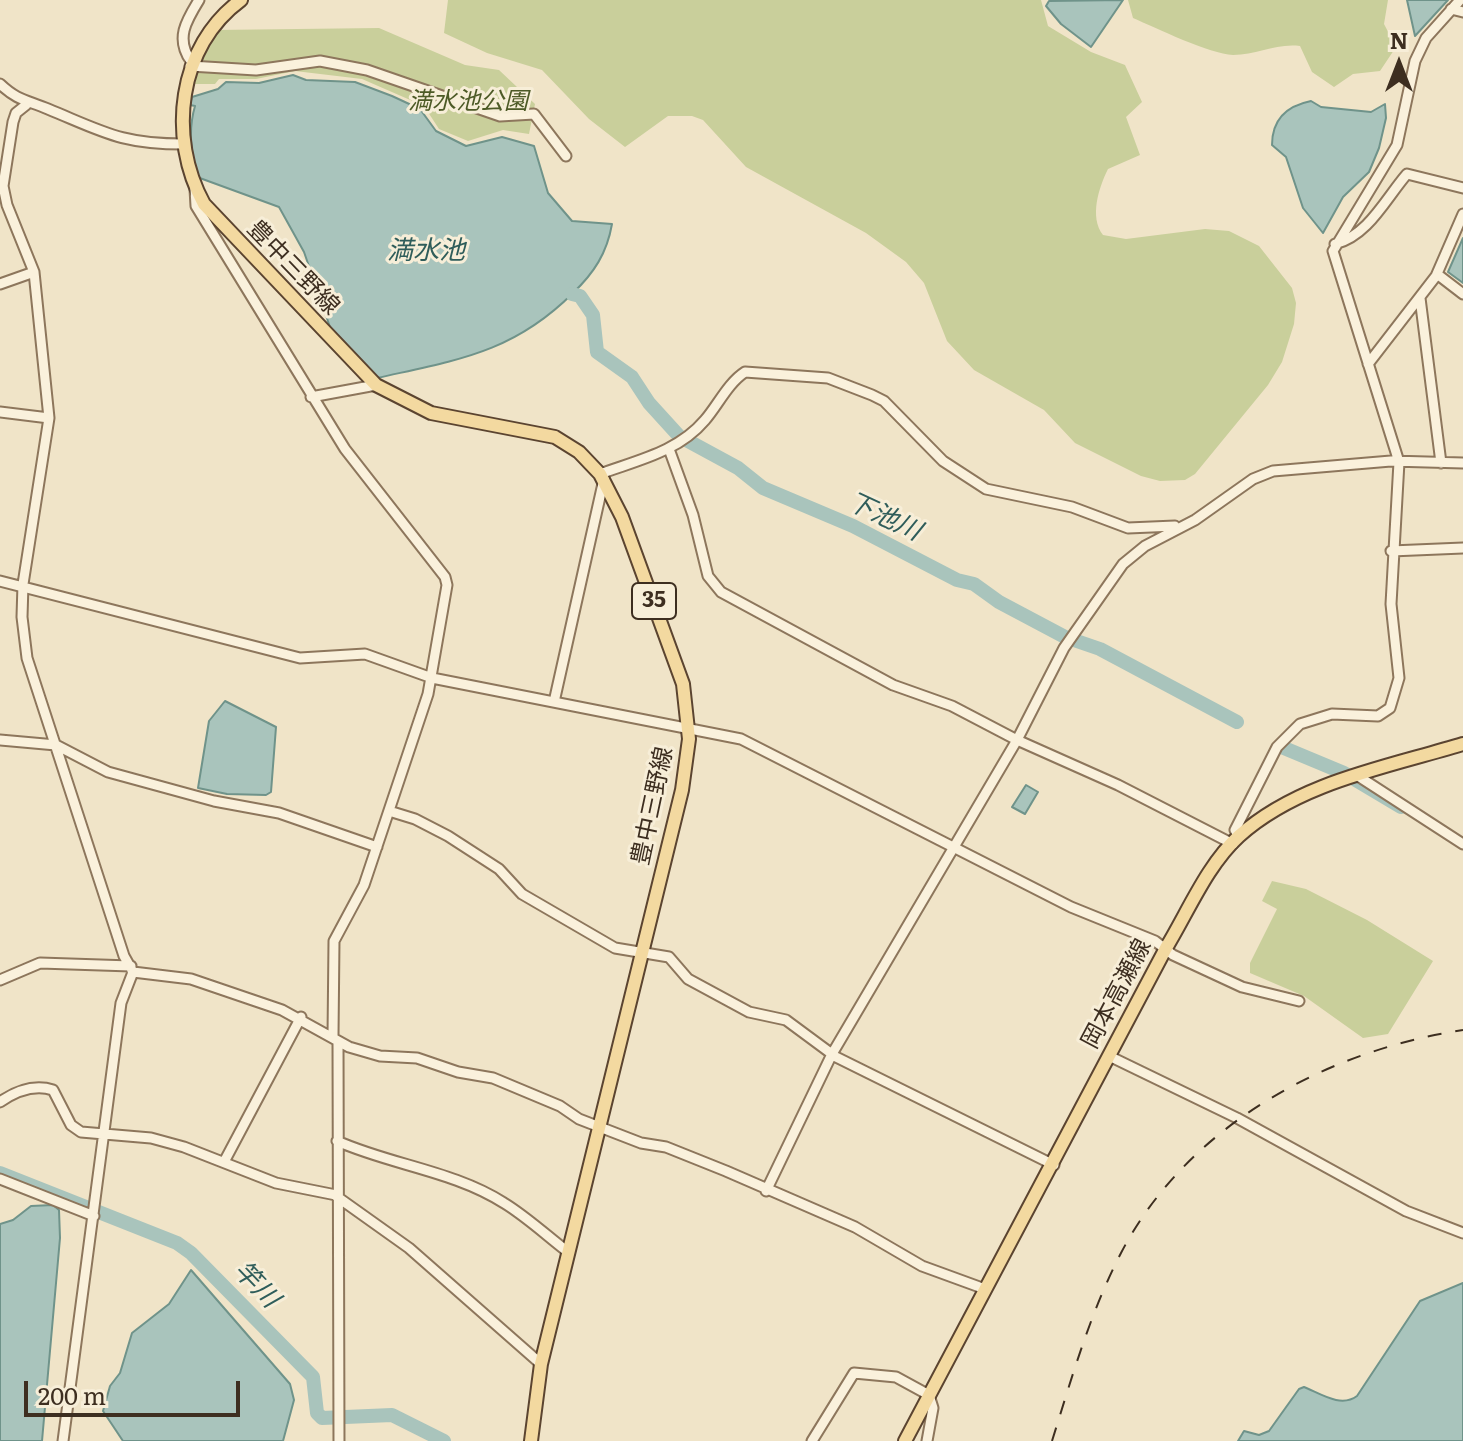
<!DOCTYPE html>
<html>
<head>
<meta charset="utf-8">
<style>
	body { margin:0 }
	#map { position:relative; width:1463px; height:1441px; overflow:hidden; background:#f0e4c8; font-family:Literata,serif }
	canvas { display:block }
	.north { position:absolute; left:1359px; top:24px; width:80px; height:80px; -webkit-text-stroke:6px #f7eed8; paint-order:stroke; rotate:0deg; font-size:22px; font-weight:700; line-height:32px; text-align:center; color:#3d2e20 }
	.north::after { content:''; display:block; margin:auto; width:28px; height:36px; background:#3d2e20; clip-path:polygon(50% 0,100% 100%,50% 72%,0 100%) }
	.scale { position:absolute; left:24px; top:1381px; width:216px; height:36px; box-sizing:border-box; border:4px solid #3d2e20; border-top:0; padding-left:10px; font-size:24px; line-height:28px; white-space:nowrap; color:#3d2e20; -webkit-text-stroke:6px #f7eed8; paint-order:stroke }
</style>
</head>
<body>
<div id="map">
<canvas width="1463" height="1441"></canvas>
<div class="north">N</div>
<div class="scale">200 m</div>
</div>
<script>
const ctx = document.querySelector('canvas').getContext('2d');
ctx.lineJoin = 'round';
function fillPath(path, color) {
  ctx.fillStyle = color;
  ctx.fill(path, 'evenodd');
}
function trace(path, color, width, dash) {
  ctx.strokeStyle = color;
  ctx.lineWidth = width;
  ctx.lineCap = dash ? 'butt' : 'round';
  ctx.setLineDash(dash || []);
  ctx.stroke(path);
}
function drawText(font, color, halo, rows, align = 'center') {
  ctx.font = font + ' Literata,"Noto Sans JP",serif';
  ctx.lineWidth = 6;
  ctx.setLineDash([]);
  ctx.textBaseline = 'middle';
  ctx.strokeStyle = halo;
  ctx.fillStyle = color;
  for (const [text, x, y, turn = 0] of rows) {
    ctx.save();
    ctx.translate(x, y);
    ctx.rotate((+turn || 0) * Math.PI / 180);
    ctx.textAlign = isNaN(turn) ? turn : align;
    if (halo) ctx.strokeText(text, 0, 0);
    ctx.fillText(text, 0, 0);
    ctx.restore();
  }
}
const green = new Path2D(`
	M448,0H1041L1048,26L1091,52L1125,65L1142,102L1126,117L1140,155L1108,169C1099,187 1089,217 1103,235L1126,239L1205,229L1229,231L1259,246L1292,288L1296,303L1294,324L1282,362L1268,385L1195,474L1185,480L1160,481L1141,476L1075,443L1044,410L974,370L947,341L924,283L906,262L866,233L746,167L703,120L692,116H668L625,147L589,119L542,70L487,53L444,33Z
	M1128,0H1388L1384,24L1396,47L1380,71L1353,74L1334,87L1312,72L1300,46C1276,43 1257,55 1233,55C1210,54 1156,28 1133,18Z
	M379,28L465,65L499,70L535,104L529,134L503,130L468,141L439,129L424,106L362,79L295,71L256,79H219L215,84H195L202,49L215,30Z
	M1272,881L1306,889L1367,920L1433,961L1388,1034L1363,1038L1304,996L1250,973V963L1277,909L1262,901Z`);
const water = new Path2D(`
	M1123,0L1091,47L1061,24L1046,6L1049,1Z
	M1407,0H1448L1415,36Z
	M293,75L306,80L355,82L392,96L420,109L436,131L466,146L502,137L534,146L548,193L572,221L612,224C607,253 594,273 573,293C513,353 457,360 377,378L331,330L304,252L279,207L197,177C191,153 188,130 195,106L190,105L192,97L218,89L226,82L259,83Z
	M1311,101L1321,107L1371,112L1385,104L1386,118L1379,148L1369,172L1343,197L1323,233L1303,208L1286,157L1272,145C1272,120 1286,106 1311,101Z
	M1463,238V283L1448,272Z
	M225,701L276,727L271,792L266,795L227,794L198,788L209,721Z
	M1026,785L1038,792L1025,814L1012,807Z
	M53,1205L59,1210L60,1238L42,1441H0V1224L13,1220L31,1206Z
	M191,1270L290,1384L294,1400L283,1441H123L103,1411L110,1386L120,1373L132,1333L169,1304Z
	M1463,1283V1441H1238L1244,1431L1259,1435L1269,1431L1299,1389L1304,1387C1321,1394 1341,1408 1357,1396L1420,1301Z`);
const river = new Path2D(`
	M572,294L580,296L593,315L597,352L632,377L649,403L679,436L738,468L763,488L853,526L957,580L974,584L999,602L1065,637L1100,649L1237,722
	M1284,748L1344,773L1401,807
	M0,1173L177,1243L191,1253L313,1377L317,1413L322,1418L392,1415L444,1441`);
const minor = new Path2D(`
	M1451,9L1463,12
	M191,61C175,39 186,21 199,0
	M190,66L256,70L320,61L367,70L500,116L534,114L566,156
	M0,84C18,101 27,100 48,109C104,132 121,144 184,144
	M26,105L16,113L13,122L3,186L7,205L34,272L49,418L23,584L22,617L27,658L124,956L133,972L121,1003L63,1441
	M195,189L196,206L345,449L445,577L447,585L428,694L364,885L334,941L333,1036
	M1335,244C1368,236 1386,198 1407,174L1463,188
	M1437,274L1463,294
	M0,284L34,272
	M1420,298L1441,463
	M1368,364L1436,276L1463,214
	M311,397L376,385
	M0,412L49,418
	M669,449L693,515L708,576L721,592L893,685L952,706L1017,740L832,1054L766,1191
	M600,474C638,460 678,452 705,420C718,405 728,383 745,372L828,378L872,395L884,401L943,461L986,489L1072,507L1128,528L1175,526
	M1391,551L1463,548
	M0,581L300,658L365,654L432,678L741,739L1071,907L1155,941L1173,955L1242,987L1299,1001
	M554,702L604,479
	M0,740L56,745L108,772L214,801L279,813L377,847
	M1358,776L1463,844
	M389,811L415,819L448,836L499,869L522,894L615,948L669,957L688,979L749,1012L786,1020L836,1057L1054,1165
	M1239,837L1235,830L1277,747L1300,724L1332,714L1378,716L1390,708L1399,678L1391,604L1399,462L1333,251L1397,145L1415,61L1426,38L1460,0
	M1233,844L1118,785L1017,740L1064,648L1123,564L1145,546L1195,520L1253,479L1273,471L1391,461L1463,463
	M133,972L191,979L282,1010L349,1047L380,1056L417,1058L458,1072L493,1078L560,1106L579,1119L641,1143L666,1147L726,1171L855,1227L922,1266L985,1289
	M0,980L40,963L131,966
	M338,1041L339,1441
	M1109,1056L1237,1118L1406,1211L1463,1233
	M0,1102C16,1091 34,1084 53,1090L71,1125L81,1132L151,1138L184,1147L276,1183L336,1195
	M337,1141C391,1165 454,1171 504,1203C527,1217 547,1236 568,1252
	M224,1162L301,1017
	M0,1179L94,1216
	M336,1196L409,1248L541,1364
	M812,1441L854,1373L896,1377L929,1395L933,1408L927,1441`);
const major = new Path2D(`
	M241,0C178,46 167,137 204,204L376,385L431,413L555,437L579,452L600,474L622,517L683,684L689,739L682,790L541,1364L531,1441
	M905,1441L1166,948C1188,912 1207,865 1239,836C1299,782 1388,767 1463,744`);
const rail = new Path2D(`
	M1052,1441C1072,1377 1090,1313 1121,1253C1187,1126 1325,1051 1463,1030`);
const shields = [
	[654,601,44]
];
const shieldNames = [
	["35",654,601]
];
const parkNames = [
	["満水池公園",468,102]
];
const streetNames = [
	["豊中三野線",293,268,46],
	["豊中三野線",653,806,-78],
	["岡本高瀬線",1117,994,-62]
];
const waterNames = [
	["満水池",426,251],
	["下池川",884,517,25],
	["竿川",256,1285,46]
];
fillPath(green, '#c9cf9b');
fillPath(water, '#a9c4bc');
trace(water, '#6f938a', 2);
trace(river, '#a9c4bc', 14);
trace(minor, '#8d765c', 13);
trace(major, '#5b4430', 16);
trace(minor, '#faf1dc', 9);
trace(major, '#f3d9a0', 12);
trace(rail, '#3d2e20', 2, [14, 14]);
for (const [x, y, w] of shields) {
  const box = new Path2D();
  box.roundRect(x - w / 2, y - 18, w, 36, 6);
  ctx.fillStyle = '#f7eed8';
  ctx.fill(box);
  trace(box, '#3d2e20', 2);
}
drawText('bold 22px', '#3d2e20', null, shieldNames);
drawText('italic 24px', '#4d5a26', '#f7eed8', parkNames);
drawText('24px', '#3d2e20', '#f7eed8', streetNames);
drawText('italic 26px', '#2f5d5a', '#f7eed8', waterNames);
</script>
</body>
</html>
